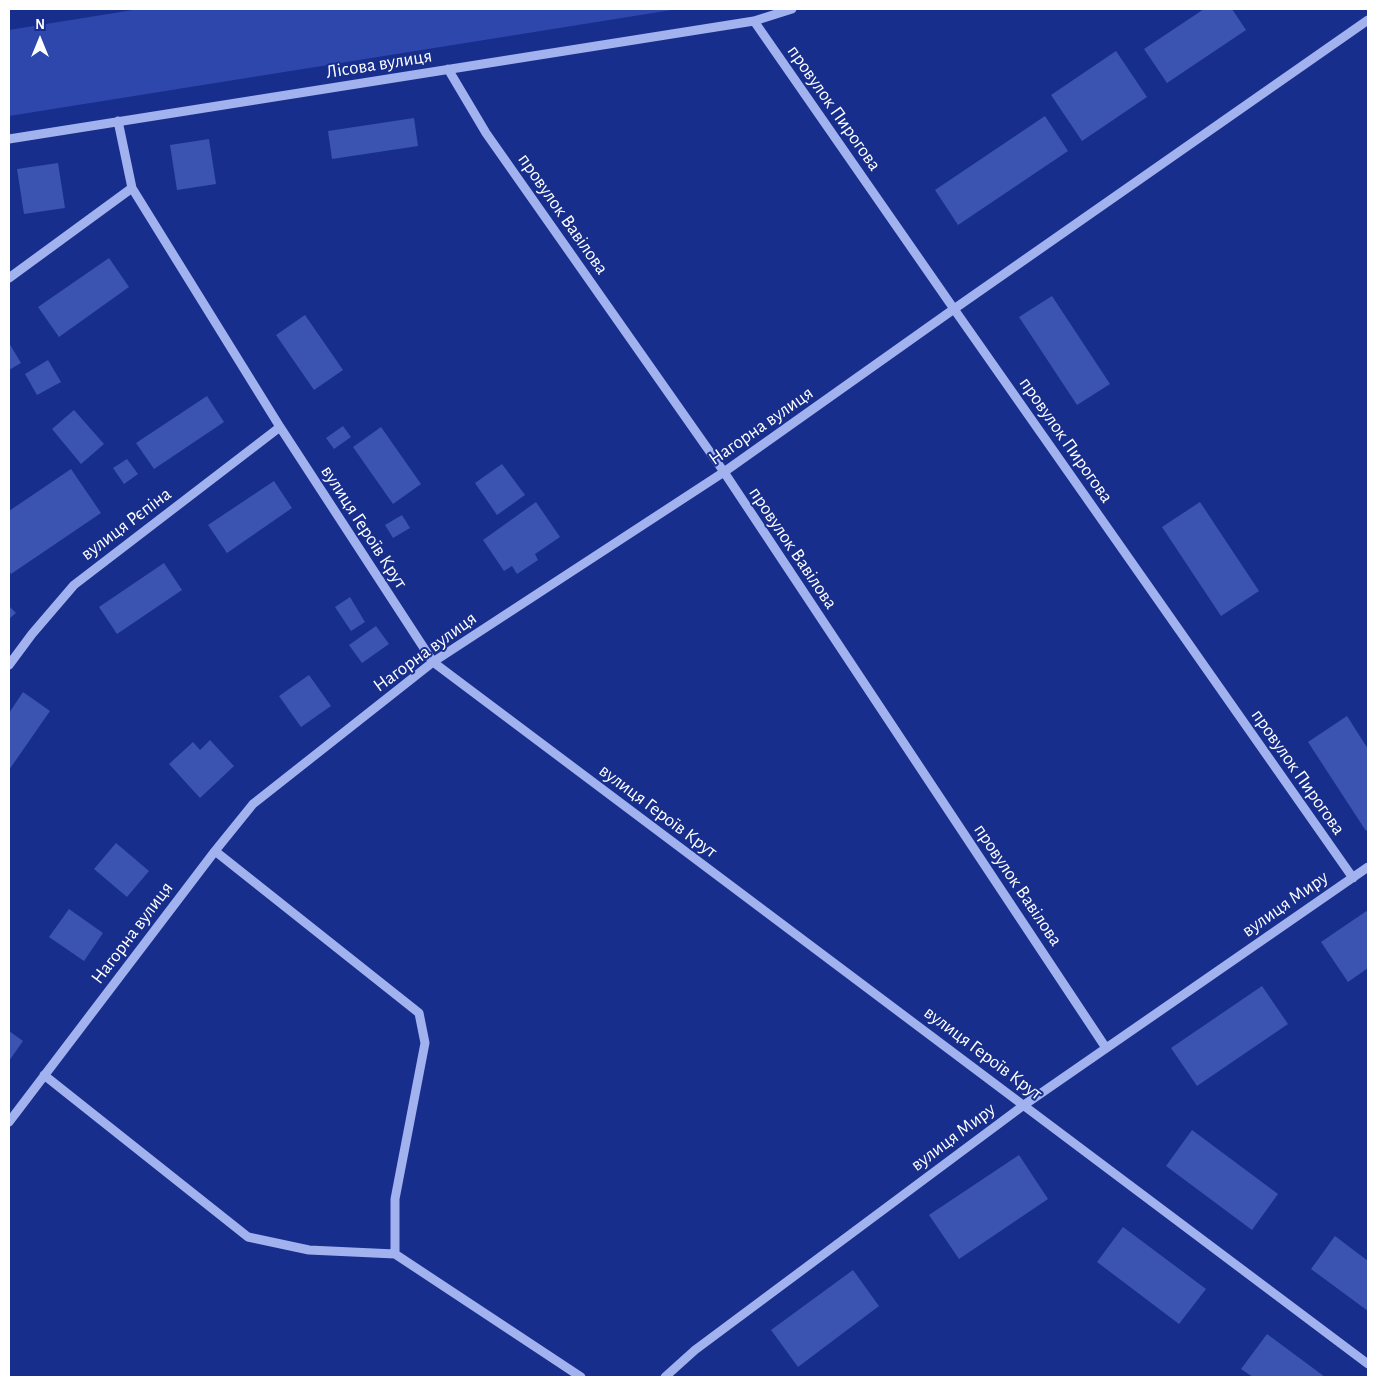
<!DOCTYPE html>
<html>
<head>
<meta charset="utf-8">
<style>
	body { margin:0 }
	#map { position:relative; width:1377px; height:1386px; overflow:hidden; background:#172e8c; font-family:"Alegreya Sans",sans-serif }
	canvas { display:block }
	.frame { position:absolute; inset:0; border:10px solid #fff; pointer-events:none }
	.north { position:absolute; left:15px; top:15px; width:50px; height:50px; -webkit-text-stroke:4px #172e8c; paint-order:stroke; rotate:0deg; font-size:14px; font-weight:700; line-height:20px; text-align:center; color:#fff }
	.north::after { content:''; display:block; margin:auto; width:18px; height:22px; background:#fff; clip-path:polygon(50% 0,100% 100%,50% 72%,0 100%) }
</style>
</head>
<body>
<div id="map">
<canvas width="1377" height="1386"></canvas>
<div class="frame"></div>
<div class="north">N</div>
</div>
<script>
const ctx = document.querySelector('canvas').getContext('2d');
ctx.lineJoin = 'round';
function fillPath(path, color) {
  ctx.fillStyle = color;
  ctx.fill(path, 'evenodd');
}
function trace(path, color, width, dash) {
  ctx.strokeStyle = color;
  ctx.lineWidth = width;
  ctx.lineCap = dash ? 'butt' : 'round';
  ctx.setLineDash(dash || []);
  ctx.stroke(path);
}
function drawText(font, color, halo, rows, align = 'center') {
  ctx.font = font + ' "Alegreya Sans",sans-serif';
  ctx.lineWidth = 4;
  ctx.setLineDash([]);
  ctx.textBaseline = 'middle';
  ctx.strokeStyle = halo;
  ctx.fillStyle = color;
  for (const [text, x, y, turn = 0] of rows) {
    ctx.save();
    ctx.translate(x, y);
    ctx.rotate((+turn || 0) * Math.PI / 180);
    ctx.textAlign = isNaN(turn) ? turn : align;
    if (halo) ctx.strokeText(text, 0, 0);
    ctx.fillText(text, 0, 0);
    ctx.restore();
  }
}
const green = new Path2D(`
	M139,9H678L9,116V30Z`);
const building = new Path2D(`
	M1204,9H1232L1246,30L1167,83L1144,49Z
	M1116,51L1147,97L1082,141L1051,95Z
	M1045,116L1068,151L958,225L935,190Z
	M414,118L418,146L332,159L328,131Z
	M209,139L216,184L177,190L170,145Z
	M58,163L65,208L24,214L17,169Z
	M109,258L129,287L59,337L38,307Z
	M1052,296L1110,384L1077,405L1019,317Z
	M305,315L343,370L314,390L276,335Z
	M9,343L21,363L9,370Z
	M48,360L61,382L37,395L25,374Z
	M207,396L224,422L154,469L136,443Z
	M74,410L104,444L81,464L52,429Z
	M343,426L351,437L334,449L326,438Z
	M381,427L421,484L393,504L353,447Z
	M127,459L138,474L124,484L113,468Z
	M502,464L525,495L497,515L475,483Z
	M71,469L101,513L11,574L9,571V511Z
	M274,481L292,508L227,553L208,525Z
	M536,502L560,537L535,554L538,560L517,574L512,566L504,571L483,540Z
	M1200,502L1259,591L1221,616L1162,527Z
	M402,515L410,528L393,538L385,525Z
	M164,563L182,590L117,634L99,607Z
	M350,597L365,622L351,631L335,607Z
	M9,606L16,613L9,619Z
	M376,626L389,644L362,663L349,645Z
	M309,675L331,706L301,727L279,696Z
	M23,692L50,711L9,770V713Z
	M1347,716L1368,749V829L1366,831L1308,742Z
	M210,740L234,766L200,798L169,764L193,742L200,750Z
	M116,843L149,871L127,897L94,869Z
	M69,909L103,933L84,961L49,937Z
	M1368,910V968L1348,982L1321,942Z
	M1262,986L1288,1024L1197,1086L1171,1048Z
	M9,1031L23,1041L9,1061Z
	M1192,1130L1278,1194L1252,1230L1166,1166Z
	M1019,1155L1048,1199L959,1259L929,1215Z
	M1123,1227L1206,1289L1179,1324L1097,1262Z
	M1335,1236L1368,1261V1311L1311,1269Z
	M853,1270L879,1306L798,1367L771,1330Z
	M1267,1334L1325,1377H1253L1241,1369Z`);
const minor = new Path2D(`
	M754,21L954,309L1353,878
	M448,69L486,133L724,472L1106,1048
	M118,121L132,188L280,427L433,662L1368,1364
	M9,139L754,21L792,9
	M9,278L132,188
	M9,665L32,634L74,585L280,427
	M215,851L419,1013L425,1043L395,1199V1254
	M44,1075L248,1237L309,1250L395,1254L581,1377
	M9,1122L215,851L253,804L433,662L724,472L954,309L1368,20
	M665,1377L695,1350L1024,1105L1368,867`);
const streetNames = [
	["Лісова вулиця",379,64,-9],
	["провулок Пирогова",834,108,55],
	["провулок Вавілова",563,214,55],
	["Нагорна вулиця",761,426,-35],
	["провулок Пирогова",1066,440,55],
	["вулиця Рєпіна",126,524,-37],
	["вулиця Героїв Крут",364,527,57],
	["провулок Вавілова",793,548,56],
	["Нагорна вулиця",425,652,-36],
	["провулок Пирогова",1298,772,55],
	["вулиця Героїв Крут",658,811,37],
	["провулок Вавілова",1018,885,56],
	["вулиця Миру",1285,904,-35],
	["Нагорна вулиця",132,933,-53],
	["вулиця Героїв Крут",983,1053,37],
	["вулиця Миру",953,1137,-37]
];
fillPath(green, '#2d47ac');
fillPath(building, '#3b54b2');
trace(minor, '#a1b2ef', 9);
drawText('19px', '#fff', '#172e8c', streetNames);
</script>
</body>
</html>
